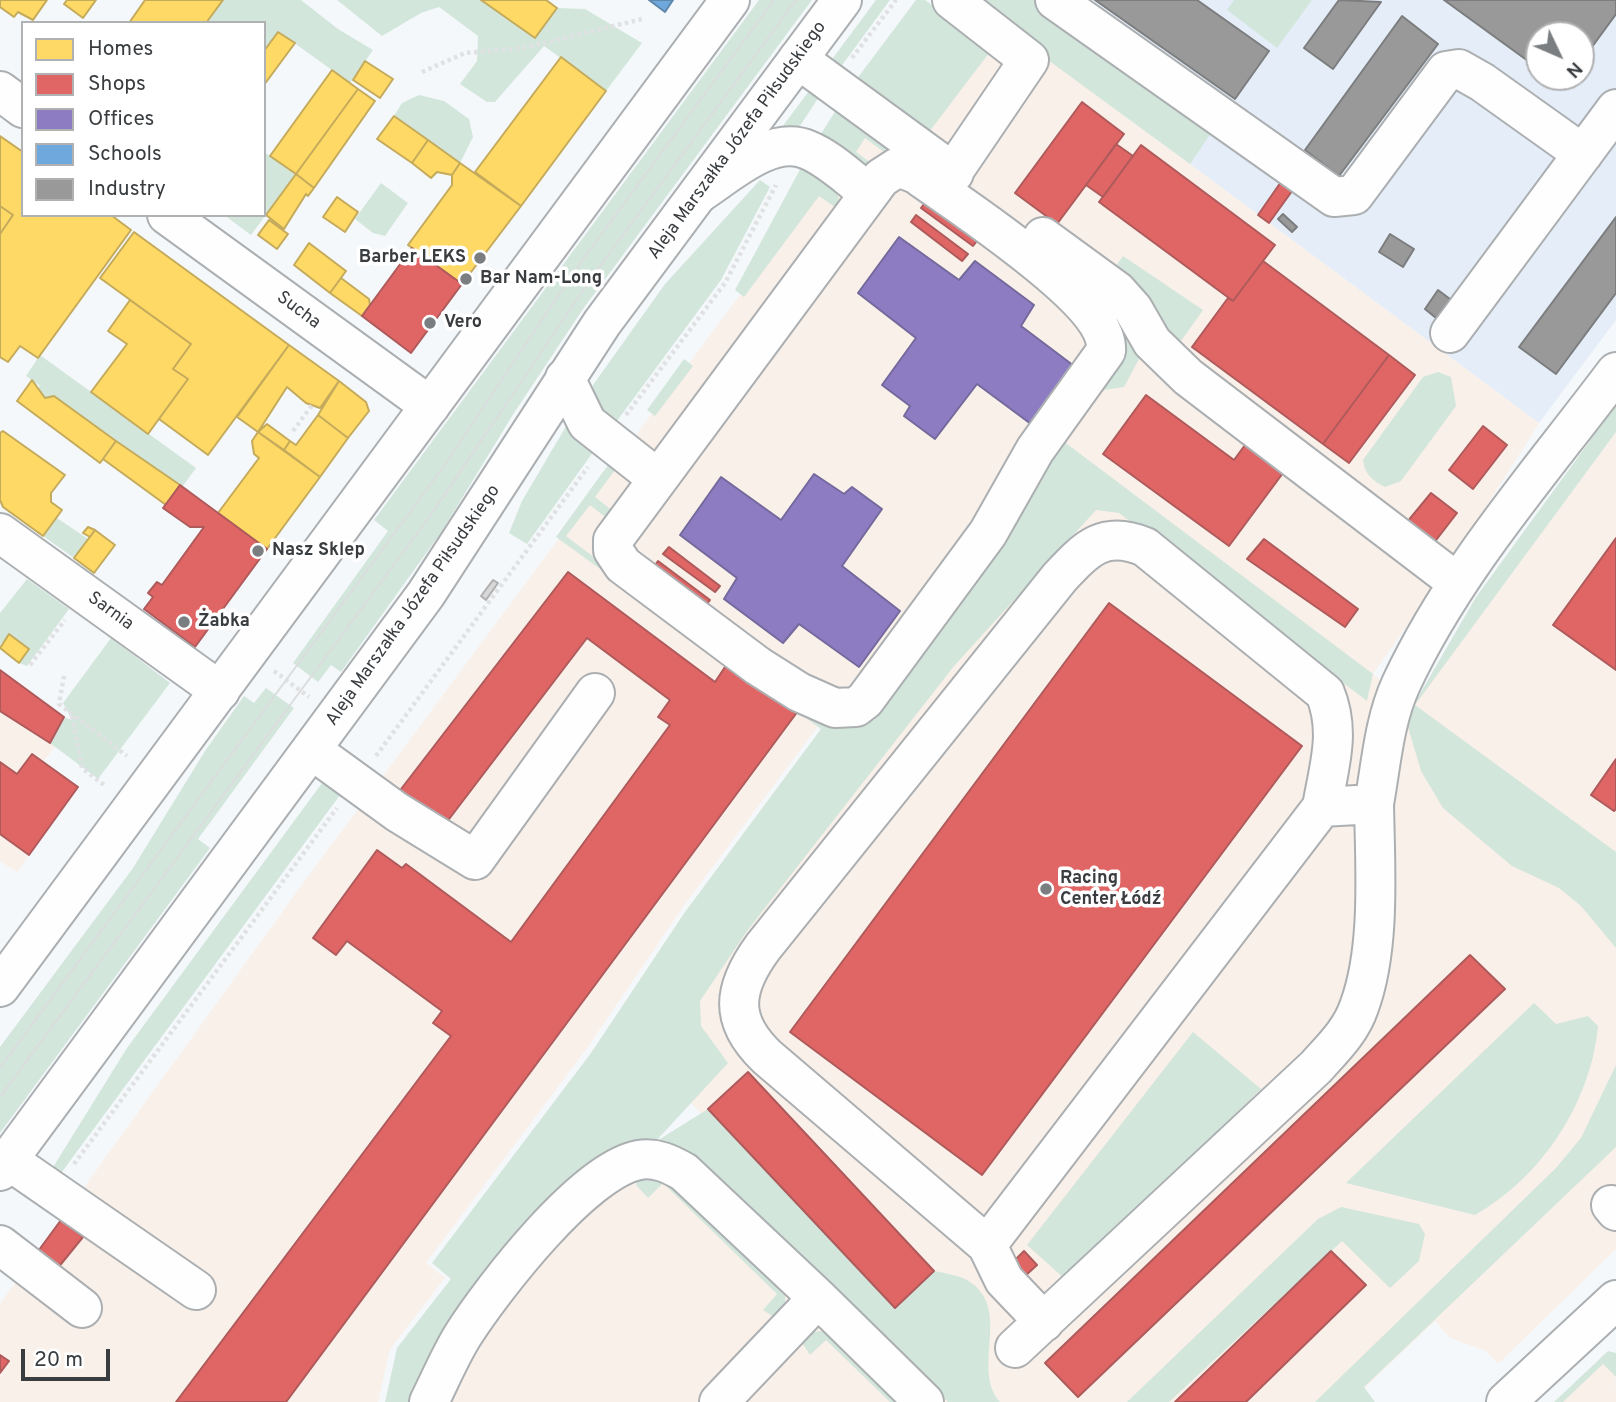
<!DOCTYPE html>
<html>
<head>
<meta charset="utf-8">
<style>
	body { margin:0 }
	#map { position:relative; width:1616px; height:1402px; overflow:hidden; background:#f5f8fb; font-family:Overpass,sans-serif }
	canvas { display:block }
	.legend { position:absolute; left:21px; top:21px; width:245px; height:196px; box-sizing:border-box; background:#fff; border:2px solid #b0b1b3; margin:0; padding:9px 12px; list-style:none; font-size:21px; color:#393d40 }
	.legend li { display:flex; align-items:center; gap:14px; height:35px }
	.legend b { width:35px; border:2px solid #b0b1b3 }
	.north { position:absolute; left:1525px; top:21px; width:70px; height:70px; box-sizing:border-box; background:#fff; border:2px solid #b0b1b3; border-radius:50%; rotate:134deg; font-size:19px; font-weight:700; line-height:28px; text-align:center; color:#393d40 }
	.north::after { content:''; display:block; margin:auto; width:24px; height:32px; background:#7b7e81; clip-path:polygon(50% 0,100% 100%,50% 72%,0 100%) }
	.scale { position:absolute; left:21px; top:1349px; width:89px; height:32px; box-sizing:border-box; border:4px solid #393d40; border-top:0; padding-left:9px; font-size:21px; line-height:24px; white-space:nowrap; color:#393d40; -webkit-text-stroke:5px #fff; paint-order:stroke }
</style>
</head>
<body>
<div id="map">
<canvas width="1616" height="1402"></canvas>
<ul class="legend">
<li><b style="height:19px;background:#ffd966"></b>Homes</li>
<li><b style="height:19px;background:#e06666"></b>Shops</li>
<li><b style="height:19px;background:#8e7cc3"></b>Offices</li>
<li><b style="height:19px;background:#6fa8dc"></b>Schools</li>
<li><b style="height:19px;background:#999"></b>Industry</li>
</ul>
<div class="north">N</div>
<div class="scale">20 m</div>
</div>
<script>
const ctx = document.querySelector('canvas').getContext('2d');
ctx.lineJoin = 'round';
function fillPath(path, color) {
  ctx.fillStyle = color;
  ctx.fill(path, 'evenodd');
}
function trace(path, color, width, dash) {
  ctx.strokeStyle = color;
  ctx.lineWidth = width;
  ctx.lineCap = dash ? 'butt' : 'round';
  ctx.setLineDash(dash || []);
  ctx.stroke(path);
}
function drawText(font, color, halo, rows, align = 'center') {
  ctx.font = font + ' Overpass,sans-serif';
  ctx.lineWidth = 7;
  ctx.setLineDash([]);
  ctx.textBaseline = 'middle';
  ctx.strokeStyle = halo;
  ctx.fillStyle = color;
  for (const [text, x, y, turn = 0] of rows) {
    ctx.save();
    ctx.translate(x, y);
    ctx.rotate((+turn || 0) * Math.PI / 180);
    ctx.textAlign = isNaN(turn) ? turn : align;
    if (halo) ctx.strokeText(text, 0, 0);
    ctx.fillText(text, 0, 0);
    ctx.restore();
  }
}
const commercial = new Path2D(`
	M959,0L1035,49L1539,423L1444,573L1373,674L1414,705L1616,432V1123L1529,1227L1616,1147V1249L1498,1364L1486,1351L1450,1338L1435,1321L1350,1402H979L702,1115L615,1018L685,912L821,729L818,726L685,904L583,1054L426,1263L445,1278L390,1349L378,1402H0V1304L301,886Z
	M0,711L55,746L43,762L78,787L17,872L0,861Z
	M698,1162L948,1402H413L590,1165Z
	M1615,1352L1616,1402H1554Z`);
const built = new Path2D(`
	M1070,0H1616V320L1539,423L1035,49ZM1539,35H1581V77H1539Z`);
const green = new Path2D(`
	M223,0H301L338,29L373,50L350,83L279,32L264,51V23H206Z
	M337,0H481L535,38L557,8L585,9L642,43L606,91L544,46L495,102H487L460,84L477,61L478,36L439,7L421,13L382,36Z
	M759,0H812L583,309L514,413L442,531L341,672L331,665L318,682L293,663L388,531L374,520Z
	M876,0H890L834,76L827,66Z
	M916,0H925L985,44L989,53L929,132L856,80Z
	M966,0H1039L1213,130L1190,164Z
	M1234,0H1312L1277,48L1227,10Z
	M812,87L824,89L798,129L779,131Z
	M419,95L444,101L469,119L473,137L460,163L394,116L402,103Z
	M841,102L1102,290L1140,357L1124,387L1104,390L1090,404L1117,355L889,144L884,152L865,138L856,152L871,163L863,167L819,137Z
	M264,152L296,174L251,235L224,215H264Z
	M803,164C819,176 844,186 838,209L819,196L744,297L735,290Z
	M760,180L770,187L721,280L614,425C600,415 587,404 593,385L665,284Z
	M381,183L408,203L385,236L373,233L355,219Z
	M1123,256L1203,310L1176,348L1114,269Z
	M40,355L196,468L182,487L54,396L45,398L40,394L39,385L26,376Z
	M684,359L693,366L655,416L647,410Z
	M1438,372L1451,377L1456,406L1401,481L1385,487C1372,480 1365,475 1363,460L1423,377Z
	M1616,405V432L1415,705L1616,852V948L1581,906L1559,888L1512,866L1443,808L1421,771L1408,727L1414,704L1476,597Z
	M568,423L596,448L527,544L509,533L522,501Z
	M1059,438L1373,674L1367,701L1119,513L1096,510L954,666L747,931L700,1001L701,1026L728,1063L655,1142L708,1109L894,1307L934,1271C944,1273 958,1275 967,1280C1014,1308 970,1368 1000,1402H948L698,1162L642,1145L413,1402H385L397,1348L451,1279L432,1263L591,1053L685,912L821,729L556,537L608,465L615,470L595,497L614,512L608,519L590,505L566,536L624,580L871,710L1043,478L1041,473Z
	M57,518L88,539L74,558L43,536Z
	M27,579L69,609L27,666L19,663L29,649L9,634L0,645V613Z
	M111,638L170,683L98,779L50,743L64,717L72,720L63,703Z
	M266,688L294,708L198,839L210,848L0,1133V1047L133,868L205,751L244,696L254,703Z
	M325,779L346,787L56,1180L50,1172L127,1048Z
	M1534,1003L1556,1024L1588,1016L1598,1026C1591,1102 1542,1177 1475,1215L1346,1183Z
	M1193,1032L1261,1089L1065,1279L1027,1245Z
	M1616,1065V1147L1364,1387L1375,1402H1315L1556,1168L1581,1138Z
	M664,1176L785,1292V1307L774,1317L763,1310L777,1294L663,1183L648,1198L636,1185L637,1178Z
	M1341,1207L1419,1224L1425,1234L1419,1261L1390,1288L1342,1241L1169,1402H1127L1318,1219Z
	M820,1331L828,1333L902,1402H890L826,1340L810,1355L801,1341L809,1333Z
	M1608,1351L1616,1353V1377L1603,1364L1563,1402H1554Z`);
const homes = new Path2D(`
	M0,0H47L33,20L18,12L14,17L0,7Z
	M67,0H96L83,18L64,4Z
	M145,0H223L206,23H129Z
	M481,0H546L557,8L535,38Z
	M278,32L295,43L264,85V51Z
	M561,57L606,91L521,206L475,172Z
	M365,61L393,79L380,98L353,80Z
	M332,70L358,89L296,174L270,156Z
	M358,89L375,101L314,188L296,174Z
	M394,116L428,140L412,163L377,139Z
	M0,136L23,152V215H111L131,230L38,358L20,346L8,362L0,357V234L13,215L0,206Z
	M428,140L460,163L452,175L437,172L431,178L412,163Z
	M460,163L521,206L462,284L408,245L452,185V175Z
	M296,174L314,188L308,196L306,194L284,229L266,215Z
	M337,197L358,212L345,232L323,217Z
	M0,206L13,215L0,234Z
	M269,220L288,234L277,249L258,235Z
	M134,232L289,345L208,455L159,419L188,379L173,369L191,344L100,278Z
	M309,243L346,271L330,293L294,265Z
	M341,278L369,299L370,305L362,316L330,293Z
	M130,300L191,344L173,369L188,379L148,434L91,392L127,344L108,331Z
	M289,345L339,381L320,408L306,403L287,387L258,432L237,417Z
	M32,380L45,398L54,396L116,441L100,463L17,401Z
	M339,381L366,402L369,411L348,438L318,415Z
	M318,415L348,438L320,477L284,450L290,441L296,445Z
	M267,424L290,441L284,450L258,432Z
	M3,431L65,475L51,493V502L62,510L43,536L3,507L0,500V433Z
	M258,432L320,477L267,549L218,513L259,458L254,454L252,441Z
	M116,441L180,485L166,505L103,459Z
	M88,527L95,530L90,537L83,533Z
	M95,530L115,545L94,573L74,558Z
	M9,634L29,649L19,663L0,648Z`);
const shops = new Path2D(`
	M1082,102L1124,134L1057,224L1015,193Z
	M1116,144L1133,156L1103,197L1086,185Z
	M1141,145L1275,245L1233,301L1099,202Z
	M1283,179L1295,187L1269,223L1258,215Z
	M931,195L983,233L973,246L921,208Z
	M916,215L968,254L962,261L911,222Z
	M412,248L462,284L411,353L362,316Z
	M1263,261L1389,355L1323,444L1192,347L1228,298L1233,301Z
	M1389,355L1415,375L1349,463L1323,444Z
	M1146,395L1234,460L1245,445L1283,473L1229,546L1103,454Z
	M1483,426L1507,445L1473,489L1449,470Z
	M180,485L267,549L195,647L144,609L153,597L148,593L157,582L162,585L204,527H190L163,508Z
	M1431,493L1457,513L1430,548L1403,527Z
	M1616,538V670L1553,625Z
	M1264,539L1358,609L1345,627L1247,559Z
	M669,547L720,586L715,592L663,554Z
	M658,561L710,600L700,613L648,575Z
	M568,572L715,682L729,661L798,711L286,1402H176L451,1036L433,1023L442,1011L347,941L336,955L313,938L377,850L402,868L406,864L511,942L670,725L658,717L670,700L587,638L443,827L398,793Z
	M1109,603L1302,746L982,1175L790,1032Z
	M0,670L64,717L50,743L0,711Z
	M32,754L78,787L29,855L0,834V762L17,774Z
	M1616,759V809L1614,811L1591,795Z
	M1470,955L1505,989L1078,1397L1045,1363Z
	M748,1072L934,1271L895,1308L708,1109Z
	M61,1220L83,1237L57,1269L36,1254Z
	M1024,1251L1037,1265L1024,1277L1012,1263Z
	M1331,1251L1366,1285L1246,1402H1175Z
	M0,1355L9,1361L0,1373Z`);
const offices = new Path2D(`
	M899,237L959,280L975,261L1034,305L1021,326L1078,369L1035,427L977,384L935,439L904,416L910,406L882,385L916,338L858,293Z
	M814,474L844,494L852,487L882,509L842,566L900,611L859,667L799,624L783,643L724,599L737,578L680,535L721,477L781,520Z`);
const schools = new Path2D(`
	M649,0H673L665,12Z`);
const industry = new Path2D(`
	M1095,0H1197L1269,51L1235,99Z
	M1339,0L1381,2L1333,69L1304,48Z
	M1444,0H1616V14L1581,62V35H1539V69Z
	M1402,16L1438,44L1339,176L1305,150Z
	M1551,77H1571L1564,86Z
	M1283,214L1297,227L1292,232L1278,219Z
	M1616,217V293L1556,374L1519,347Z
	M1390,234L1414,249L1403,267L1379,252Z
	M1438,290L1450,299L1436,318L1425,309Z`);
const building = new Path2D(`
	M493,580L498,583L486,600L481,596Z`);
const path = new Path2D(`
	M852,58L896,0
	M422,72L465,53L523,48L642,19
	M626,415L725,283L776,185
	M293,431L313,404
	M30,665L65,620
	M274,671L309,697
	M64,676L59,704L127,756
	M72,716L82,768L104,785
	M376,756L588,467
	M74,1164L337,808`);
const minor = new Path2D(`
	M952,0L1029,60L953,172
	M1055,0L1334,197L1354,195L1446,71L1459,69L1482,82L1583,154
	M798,59L954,173
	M0,91L23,108
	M898,167L916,174C957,204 1111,301 1106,351L1035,450L988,533L865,700L856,707L835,708L799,692L758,666L623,565L613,550V540L881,178Z
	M701,192C729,174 772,134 808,150C830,159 850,179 869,193
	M167,215L430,406
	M1043,237L1117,291L1133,309L1152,342L1188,377L1458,583
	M1450,333L1616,109
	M565,378L587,423L657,478
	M0,533L220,691
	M313,751L397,812L475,860L595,693
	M1322,807C1329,766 1341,732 1325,693L1145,547C1104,530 1087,548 1060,577L763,947C733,988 728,1020 767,1057L987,1245L1322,807L1374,804C1381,765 1384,721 1401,684C1454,570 1541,472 1616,372
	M8,1160L196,1290
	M1611,1205L1616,1211
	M0,1245L82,1308
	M987,1245L1004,1280L1044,1322
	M1015,1348L1316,1067C1332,1049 1351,1031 1359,1007C1381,948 1375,867 1374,804
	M429,1402C440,1380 450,1356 463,1335C493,1288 584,1170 639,1160C656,1157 670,1164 684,1172L818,1298
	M719,1402L818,1298L924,1402
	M1506,1402L1616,1300`);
const major = new Path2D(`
	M0,987L730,0
	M0,1171L426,594L602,323L842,0`);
const tram = new Path2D(`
	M0,1068L444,466L581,262L774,0
	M0,1097L430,516L595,273L796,0`);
const markers = [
	[480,258,7,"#7b7e81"],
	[466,279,7,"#7b7e81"],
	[430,323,7,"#7b7e81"],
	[258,551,7,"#7b7e81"],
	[184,622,7,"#7b7e81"],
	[1046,889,7,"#7b7e81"]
];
const streetNames = [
	["Aleja Marszałka Józefa Piłsudskiego",738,141,-54],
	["Sucha",298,311,37],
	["Aleja Marszałka Józefa Piłsudskiego",414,606,-55],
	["Sarnia",110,612,36]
];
const poiNames = [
	["Barber LEKS",466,258,"right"],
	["Bar Nam-Long",480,279],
	["Vero",444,323],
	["Nasz Sklep",272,551],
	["Żabka",198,622],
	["Racing",1060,879],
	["Center Łódź",1060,900]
];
fillPath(commercial, '#f9f0e9');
fillPath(built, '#e5eef8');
fillPath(green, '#d2e6dc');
fillPath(homes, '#ffd966');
trace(homes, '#c4aa5b', 2);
fillPath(shops, '#e06666');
trace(shops, '#ae5a5b', 2);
fillPath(offices, '#8e7cc3');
trace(offices, '#74699c', 2);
fillPath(schools, '#6fa8dc');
trace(schools, '#5f88ad', 2);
fillPath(industry, '#999');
trace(industry, '#7c7d7e', 2);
fillPath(building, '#d9d8d9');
trace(building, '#b0afb0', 2);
trace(minor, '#acafb1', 42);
trace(major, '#acafb1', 42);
trace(path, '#e0e1e2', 4.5, [3.5, 3.5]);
trace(minor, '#fefefe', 38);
trace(major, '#fefefe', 38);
trace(tram, '#dbdcdd', 2);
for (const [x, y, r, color] of markers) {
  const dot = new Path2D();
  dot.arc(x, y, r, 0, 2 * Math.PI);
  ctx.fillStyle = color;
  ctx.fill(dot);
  trace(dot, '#fff', 2.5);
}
drawText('18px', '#393d40', '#fff', streetNames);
drawText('bold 18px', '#393d40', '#fff', poiNames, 'left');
</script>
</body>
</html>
